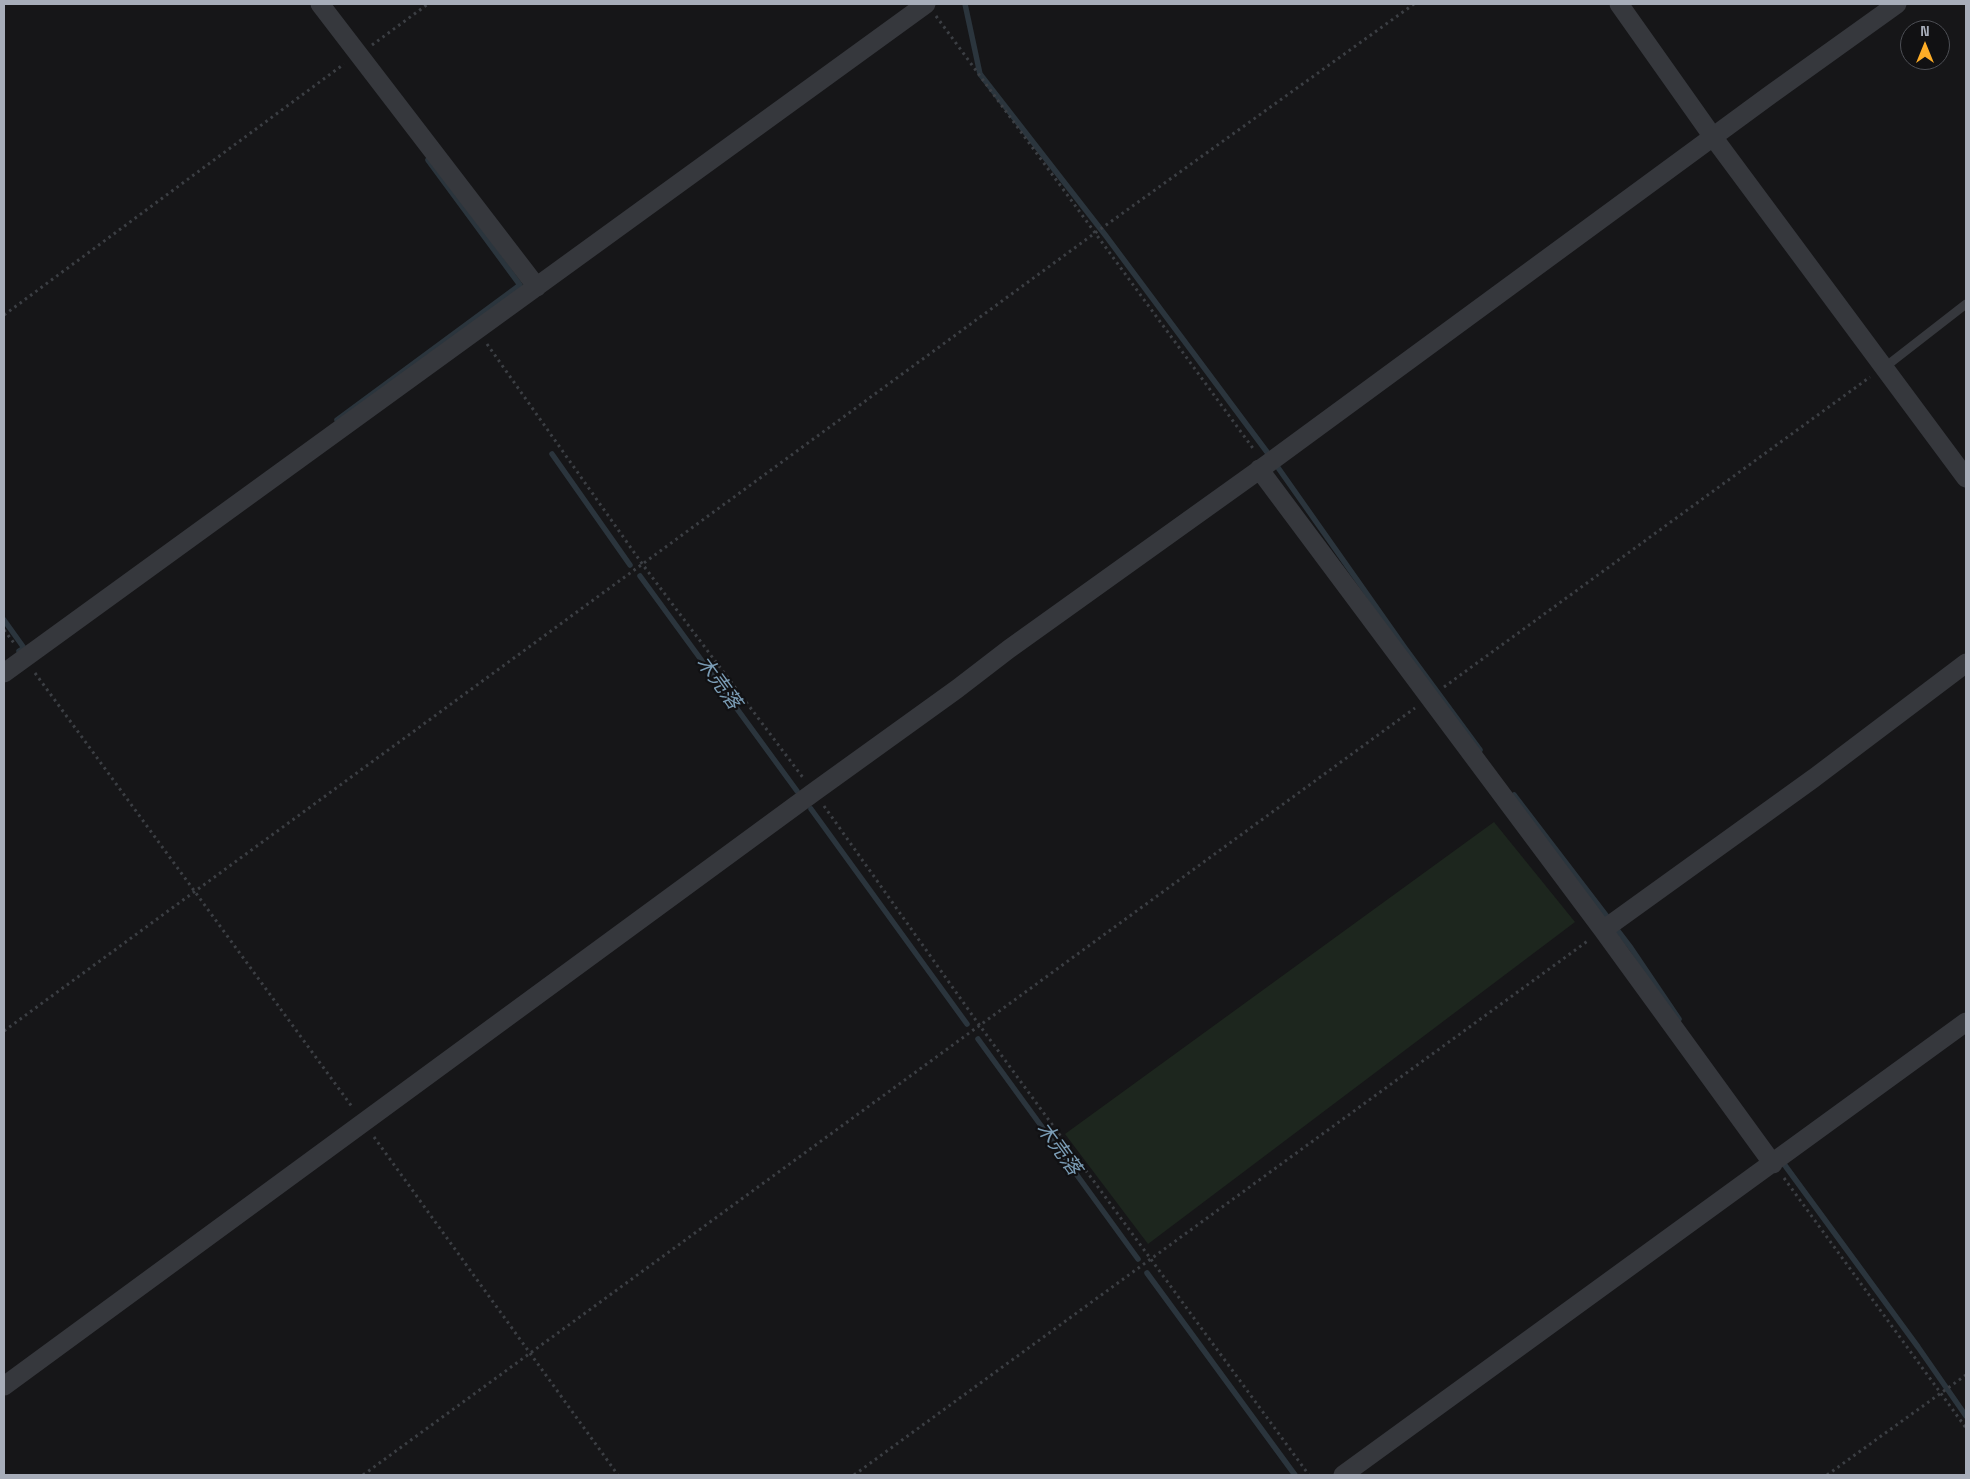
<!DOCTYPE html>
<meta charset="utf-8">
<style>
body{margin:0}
#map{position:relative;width:1970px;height:1479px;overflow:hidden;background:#161618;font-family:"Space Grotesk",sans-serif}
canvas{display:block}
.frame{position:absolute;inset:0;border:5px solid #a7adb9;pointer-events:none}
.north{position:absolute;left:1900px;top:20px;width:50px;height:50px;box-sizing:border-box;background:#111113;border:1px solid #4d4f55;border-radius:50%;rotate:0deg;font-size:14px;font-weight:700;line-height:20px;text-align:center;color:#a7adb9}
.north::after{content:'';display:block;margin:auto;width:18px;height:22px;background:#fead27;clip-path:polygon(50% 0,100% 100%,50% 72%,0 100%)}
</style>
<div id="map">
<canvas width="1970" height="1479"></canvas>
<div class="frame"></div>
<div class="north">N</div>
</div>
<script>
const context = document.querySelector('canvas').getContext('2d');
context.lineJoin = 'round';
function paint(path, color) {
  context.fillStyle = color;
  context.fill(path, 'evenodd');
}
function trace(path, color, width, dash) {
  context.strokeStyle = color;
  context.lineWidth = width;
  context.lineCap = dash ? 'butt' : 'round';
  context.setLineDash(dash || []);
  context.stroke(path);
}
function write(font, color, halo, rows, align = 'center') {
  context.font = font + ' "Space Grotesk","Noto Sans JP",sans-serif';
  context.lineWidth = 4.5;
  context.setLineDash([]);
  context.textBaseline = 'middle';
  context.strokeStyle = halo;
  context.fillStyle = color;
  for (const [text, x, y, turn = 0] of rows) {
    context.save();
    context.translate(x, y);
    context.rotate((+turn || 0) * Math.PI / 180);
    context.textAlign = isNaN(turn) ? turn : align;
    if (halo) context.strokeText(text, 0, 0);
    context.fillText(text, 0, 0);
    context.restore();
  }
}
const green = new Path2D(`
 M1494 822 1575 922 1148 1244 1065 1134Z`);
const stream = new Path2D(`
 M965 4 980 74 1106 236 1267 452 1405 648 1480 750
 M337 420 520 285 428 160
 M552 454 630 565
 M640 576 797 791
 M4 620 24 648 19 651
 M1514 795 1631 948 1679 1019
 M811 809 967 1024
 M978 1039 1138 1259
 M1781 1160 1918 1347 1966 1416
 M1147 1273 1295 1475`);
const path = new Path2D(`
 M936 16 1255 451
 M372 45 428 4
 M4 315 344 64
 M487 344 643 565 804 779
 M4 630 14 643
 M35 673 353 1108
 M1444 687 1870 377
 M824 806 980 1026 1309 1475
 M4 1031 1095 233 1414 4
 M374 1137 618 1475
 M1784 1178 1966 1428
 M363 1475 1415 708
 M854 1475 1589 940
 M1827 1475 1966 1375`);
const service = new Path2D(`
 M1885 367 1966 304`);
const minor = new Path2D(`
 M320 4 537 287
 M1619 4 1713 137 1966 478
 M1259 469 1603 930 1773 1164
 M4 673 926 4
 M1603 930 1814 778 1966 663
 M4 1386 814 792 957 689 1009 649 1266 465 1770 95 1897 4
 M1343 1475 1966 1022`);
const waterNames = [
 ["木売落",718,683,54],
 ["木売落",1058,1149,54]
];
paint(green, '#1d261e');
trace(stream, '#2b353d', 5.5);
trace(path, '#3c3f44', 3, [2.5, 4]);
trace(service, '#36383d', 9);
trace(minor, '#36383d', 19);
write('italic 20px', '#7b9db6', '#111113', waterNames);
</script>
